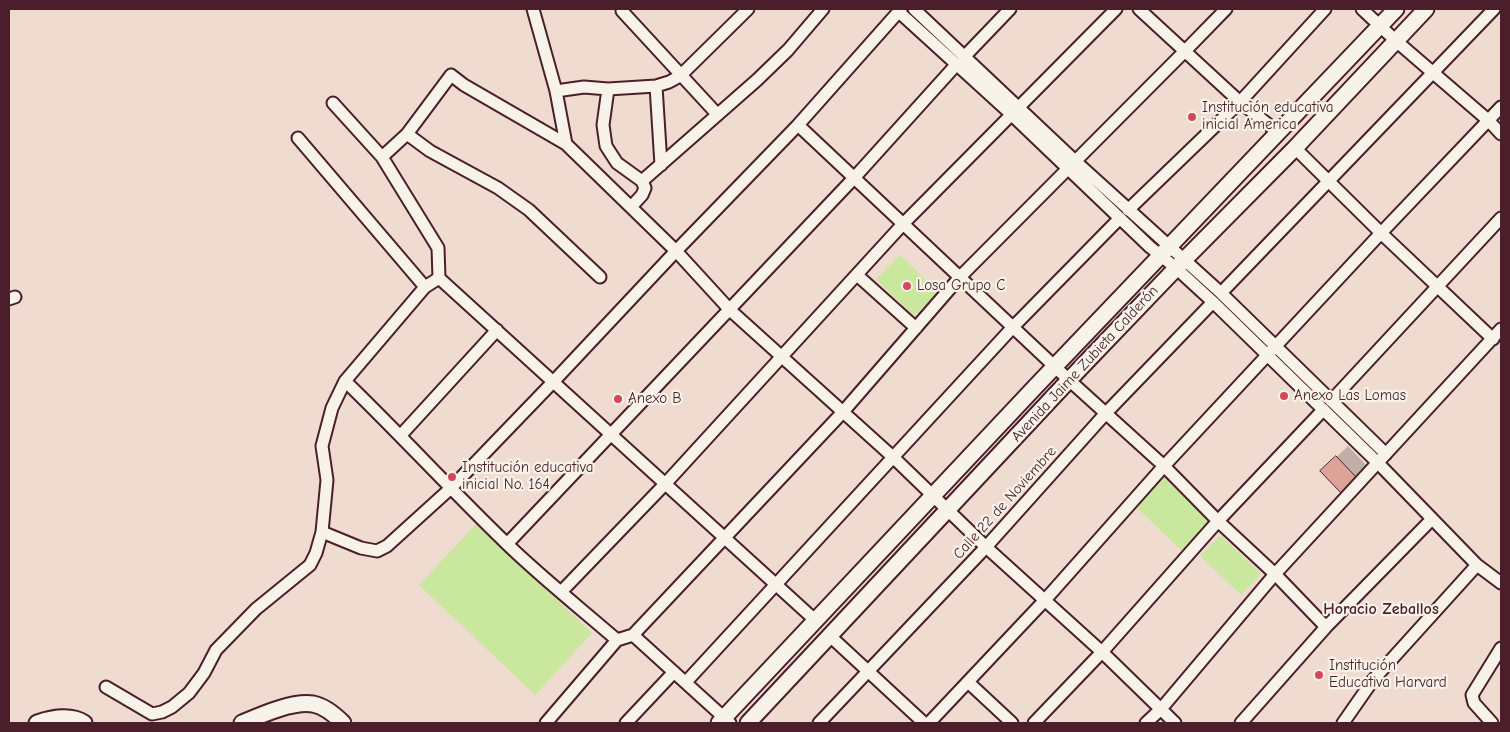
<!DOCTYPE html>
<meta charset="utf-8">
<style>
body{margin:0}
#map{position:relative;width:1510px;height:732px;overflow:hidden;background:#efdbd0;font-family:"Comic Neue",sans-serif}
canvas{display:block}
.frame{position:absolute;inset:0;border:10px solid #4a1f2b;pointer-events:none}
</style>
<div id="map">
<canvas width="1510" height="732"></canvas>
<div class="frame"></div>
</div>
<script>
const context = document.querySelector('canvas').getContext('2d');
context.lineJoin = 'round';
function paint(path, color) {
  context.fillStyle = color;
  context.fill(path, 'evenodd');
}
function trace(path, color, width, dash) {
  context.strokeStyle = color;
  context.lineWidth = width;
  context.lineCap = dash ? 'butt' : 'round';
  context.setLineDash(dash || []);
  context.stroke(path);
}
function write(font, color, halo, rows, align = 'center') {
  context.font = font + ' "Comic Neue",sans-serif';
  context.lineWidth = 4.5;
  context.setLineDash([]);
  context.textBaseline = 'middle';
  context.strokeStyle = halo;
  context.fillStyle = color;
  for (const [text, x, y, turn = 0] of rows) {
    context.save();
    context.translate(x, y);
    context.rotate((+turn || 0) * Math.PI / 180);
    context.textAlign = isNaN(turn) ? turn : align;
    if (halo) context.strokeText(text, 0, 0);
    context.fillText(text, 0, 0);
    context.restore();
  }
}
const green = new Path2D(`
 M900 255 938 292 914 316 876 279Z
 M1162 475 1212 522 1183 552 1134 505Z
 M476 524 592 633 535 695 419 585Z
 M1220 535 1261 574 1241 595 1200 556Z`);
const shadow = new Path2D(`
 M1348 446 1367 466 1341 491 1322 471Z`);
const building = new Path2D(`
 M1336 456 1357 478 1341 493 1320 471Z`);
const street = new Path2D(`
 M533 9 556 91 566 144 676 251 730 310 894 458 986 547 1102 652 1175 723
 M914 9 1075 161 1221 293 1386 454
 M1139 9 1240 102 1279 133
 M1362 9 1395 40 1489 121 1501 134
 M622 11 717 114
 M899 12 1011 114 1150 247 1176 268 1213 302 1378 463 1477 565 1501 583
 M964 57 1010 9
 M656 86 661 165
 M608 89 603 125 606 146 617 163 642 181 645 188 642 195 631 207
 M556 91 584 87 608 89 656 86 669 82 680 76 748 9
 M333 103 382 157 438 248 439 278 816 621
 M798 125 1069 380 1164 466 1218 521 1275 574 1326 627
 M407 134 430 151 498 188 529 210 600 277
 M298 138 425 287
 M1295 148 1381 233 1493 339
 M382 157 407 134 451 75 464 85 566 144
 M642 181 757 80 788 50 823 9
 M1128 210 1240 102 1325 9
 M857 275 916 328
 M1221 293 1494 9
 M9 299 15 297
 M345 381C400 434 451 490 506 543 541 577 580 608 617 640L633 635 842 413 960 277 1185 51 1226 9
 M1331 401 1501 218
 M401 435 497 330
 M322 532 361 548 377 551 387 546 451 488 554 381 676 251 798 125 901 9
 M507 544 854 178 956 65
 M561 592 666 483 903 224 1116 9
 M633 635 730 723
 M830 636 924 723
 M686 682 1013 327 1119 219
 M968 682 1012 723
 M106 687 152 714 162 712 172 707 189 693 204 673 216 650 256 609 310 565 316 553 322 532 327 480 322 446 332 408 345 381 425 287 439 278
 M546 723 617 640
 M626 723 674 672
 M819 723 986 547 1106 413 1213 302
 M929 723 1045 600 1164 466 1381 233 1501 107
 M1034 723 1102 652 1218 521 1323 410
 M1146 723 1161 709 1275 574 1501 329
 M1241 723 1326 627 1432 519
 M1343 723 1373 680 1477 565
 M1492 723 1474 703 1472 695 1501 648`);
const secondary = new Path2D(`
 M37 723C52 718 70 714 84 723
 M242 723C261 715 292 701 313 704 324 706 335 715 343 723
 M719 723 1036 386 1396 9
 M748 723 1069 380 1184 260 1295 148 1426 9`);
const markers = [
 [1192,117,5,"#d1495b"],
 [907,286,5,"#d1495b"],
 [1284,396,5,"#d1495b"],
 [618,399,5,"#d1495b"],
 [452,477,5,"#d1495b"],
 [1319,675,5,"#d1495b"]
];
const poiNames = [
 ["Institución educativa",1202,108],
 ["inicial America",1202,125],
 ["Losa Grupo C",917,286],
 ["Anexo Las Lomas",1294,396],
 ["Anexo B",628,399],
 ["Institución educativa",462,468],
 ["inicial No. 164",462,485],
 ["Institución",1329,666],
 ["Educativa Harvard",1329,683]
];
const streetNames = [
 ["Avenida Jaime Zubieta Calderón",1085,364,-47],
 ["Calle 22 de Noviembre",1005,503,-48]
];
const neighbourhoodNames = [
 ["Horacio Zeballos",1381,609]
];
paint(green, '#cae79e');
paint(shadow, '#0003');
paint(building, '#dca399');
trace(building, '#4a1f2b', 1);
trace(street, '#4a1f2b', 15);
trace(secondary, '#4a1f2b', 19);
trace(street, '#f7f3e8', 11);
trace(secondary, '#f7f3e8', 15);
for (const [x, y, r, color] of markers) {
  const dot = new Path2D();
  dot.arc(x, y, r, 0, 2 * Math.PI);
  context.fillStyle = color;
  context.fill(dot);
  trace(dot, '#f7f3e8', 2);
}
write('15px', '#4a1f2b', '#f7f3e8', poiNames, 'left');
write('15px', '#4a1f2b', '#f7f3e8', streetNames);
write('bold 16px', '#4a1f2b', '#f7f3e8', neighbourhoodNames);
</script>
